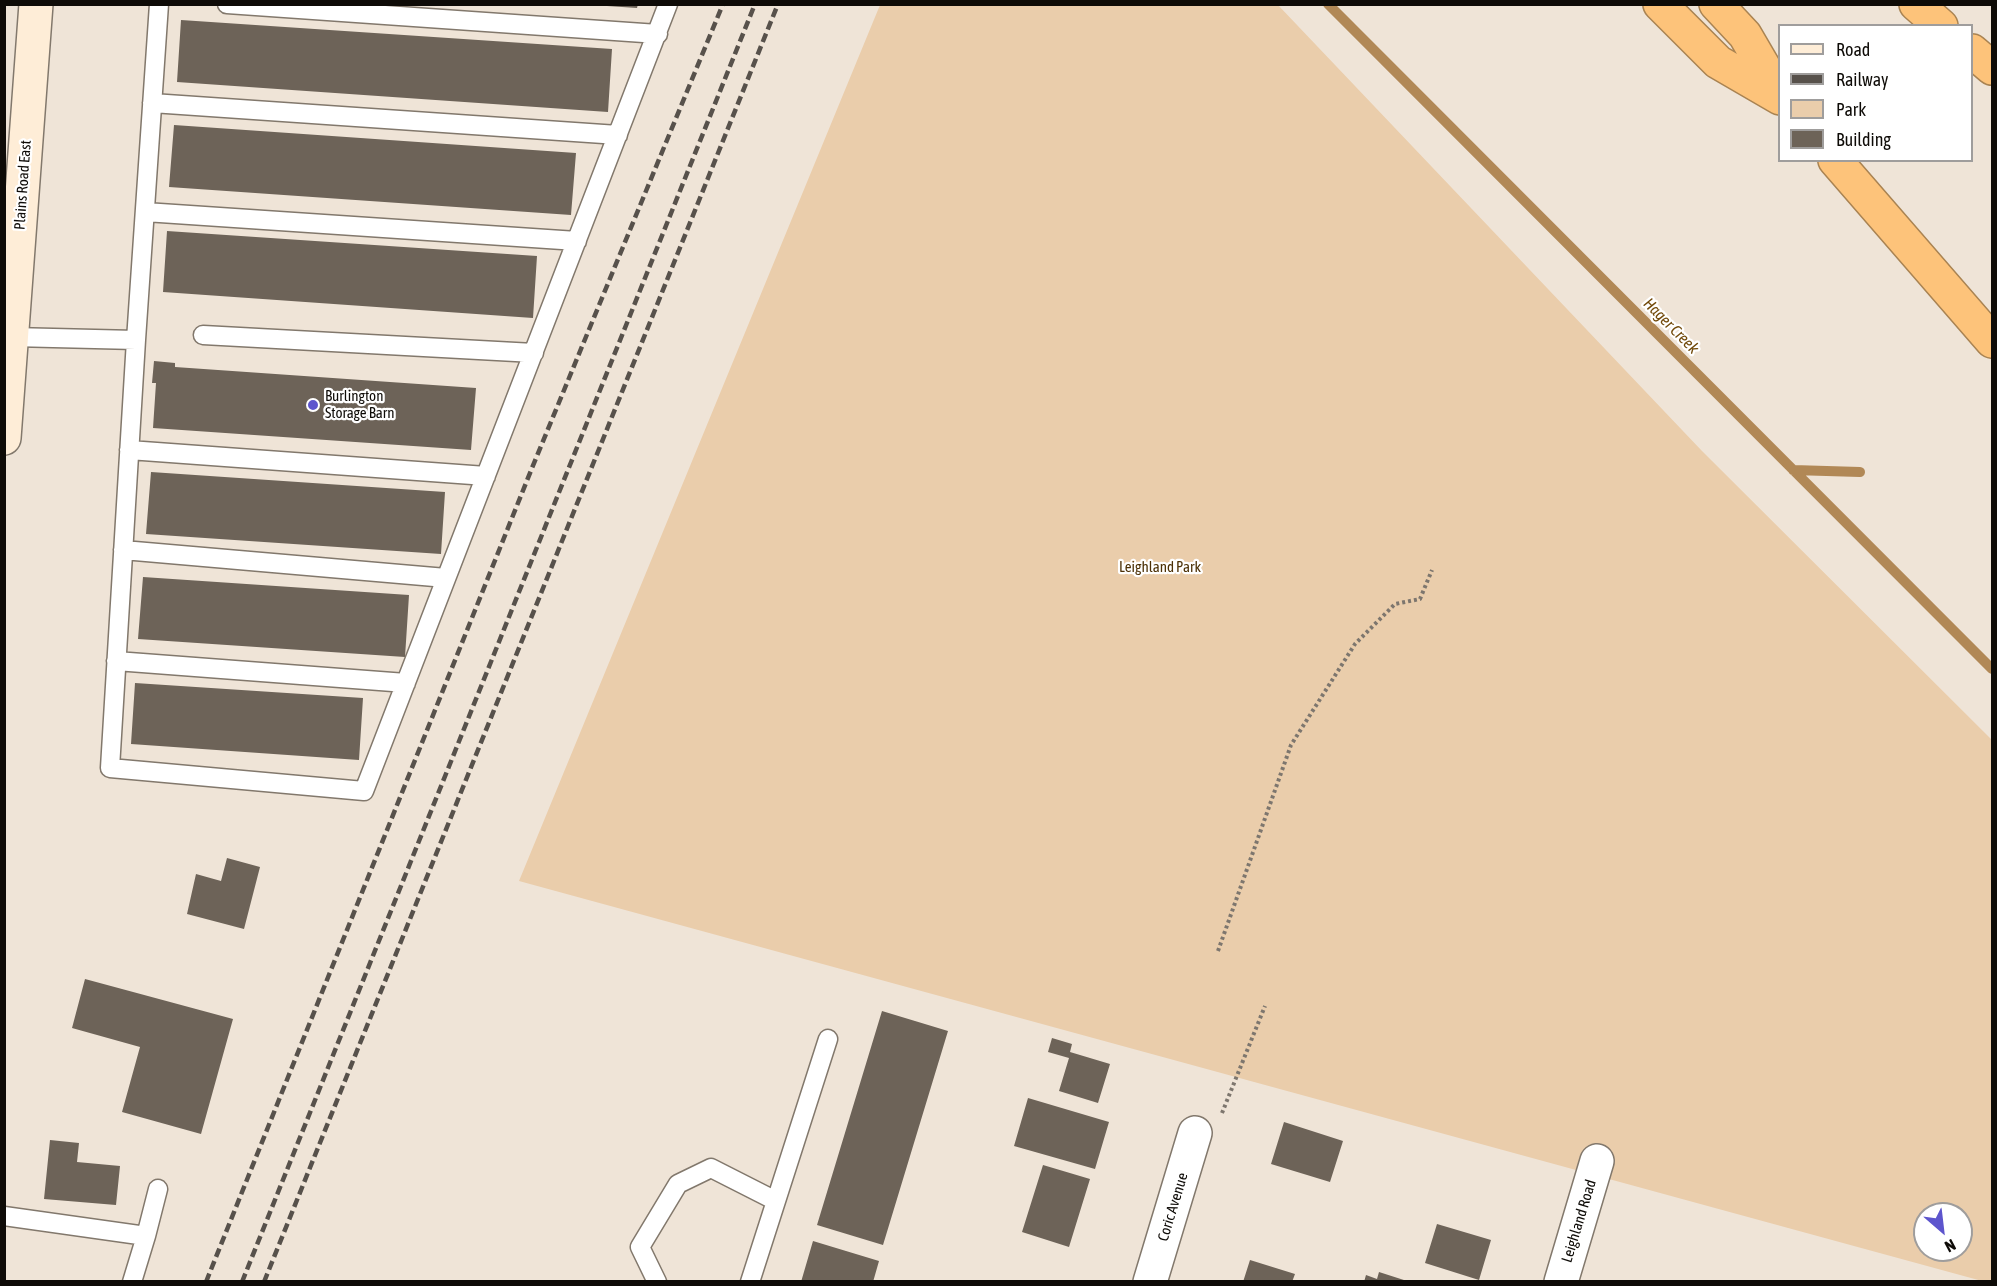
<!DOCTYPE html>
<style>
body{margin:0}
#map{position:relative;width:1997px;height:1286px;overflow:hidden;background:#efe4d7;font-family:"Asap Condensed",sans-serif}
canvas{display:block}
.frame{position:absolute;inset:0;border:6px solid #0e0b07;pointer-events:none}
.legend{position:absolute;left:1778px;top:24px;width:195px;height:138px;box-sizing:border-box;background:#fff;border:2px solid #9f9d9c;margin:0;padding:8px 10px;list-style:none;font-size:18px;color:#0e0b07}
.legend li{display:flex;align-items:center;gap:12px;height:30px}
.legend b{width:30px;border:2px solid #9f9d9c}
.north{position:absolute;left:1913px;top:1202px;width:60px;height:60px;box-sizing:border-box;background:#fff;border:2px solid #9f9d9c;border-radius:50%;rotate:152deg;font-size:16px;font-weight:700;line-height:24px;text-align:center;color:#0e0b07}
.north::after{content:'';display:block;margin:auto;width:21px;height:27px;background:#5d55cd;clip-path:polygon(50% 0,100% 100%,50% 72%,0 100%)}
</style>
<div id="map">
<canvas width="1997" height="1286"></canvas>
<div class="frame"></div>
<ul class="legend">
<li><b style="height:8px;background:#feedd7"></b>Road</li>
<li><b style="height:8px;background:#57514b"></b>Railway</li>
<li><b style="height:16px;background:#eacdab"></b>Park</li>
<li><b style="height:16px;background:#6d6358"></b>Building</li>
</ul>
<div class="north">N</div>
</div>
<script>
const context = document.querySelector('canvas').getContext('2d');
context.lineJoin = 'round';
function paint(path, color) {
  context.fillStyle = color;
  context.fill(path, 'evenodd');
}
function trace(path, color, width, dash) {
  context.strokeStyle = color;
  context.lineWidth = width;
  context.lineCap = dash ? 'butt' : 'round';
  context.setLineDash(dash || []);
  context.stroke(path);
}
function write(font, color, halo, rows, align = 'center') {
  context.font = font + ' "Asap Condensed",sans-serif';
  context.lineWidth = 4.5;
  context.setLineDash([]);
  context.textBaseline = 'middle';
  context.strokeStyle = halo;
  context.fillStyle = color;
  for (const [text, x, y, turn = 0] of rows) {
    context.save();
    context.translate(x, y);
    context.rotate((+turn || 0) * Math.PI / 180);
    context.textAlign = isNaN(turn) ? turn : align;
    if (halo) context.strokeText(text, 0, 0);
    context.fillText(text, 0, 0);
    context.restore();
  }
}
const green = new Path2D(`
 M880 5H1278L1702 451 1992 740V1281H1982L519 881ZM1925 1214H1961V1250H1925Z`);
const stream = new Path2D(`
 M1328 4 1992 669
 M1793 470 1860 472`);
const building = new Path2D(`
 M607 4H638L637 8 607 6Z
 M181 20 612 49 608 112 177 82Z
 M174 125 576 153 571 215 169 187Z
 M167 231 537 256 533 318 163 292Z
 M154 361 175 363V367L476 388 471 450 153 428 156 383H152Z
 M151 472 445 492 441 554 146 534Z
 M143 577 409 595 405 657 138 639Z
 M135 683 363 698 359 760 131 744Z
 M227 858 260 867 244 929 187 914 196 874 221 881Z
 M85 979 233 1019 201 1134 122 1112 140 1047 72 1028Z
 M882 1011 948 1031 883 1245 817 1225Z
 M1052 1038 1072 1044 1070 1052 1110 1064 1098 1103 1059 1091 1069 1058 1048 1052Z
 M1028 1098 1109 1122 1095 1169 1014 1146Z
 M1284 1122 1343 1141 1330 1182 1271 1164Z
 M50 1140 79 1143 77 1162 120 1166 116 1205 44 1199Z
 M1043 1165 1090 1179 1069 1247 1022 1232Z
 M1437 1224 1491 1240 1479 1280 1425 1263Z
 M813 1241 879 1261 873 1282H801Z
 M1250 1260 1295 1274 1292 1282H1243Z
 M1379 1272 1407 1281V1282H1364L1366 1275 1377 1279Z`);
const path = new Path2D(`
 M1218 951 1291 745 1355 644 1395 604 1420 599 1432 570
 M1222 1113 1265 1006`);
const service = new Path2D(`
 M227 4 658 34
 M152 103 618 135
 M145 212 577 241
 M203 335 534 353
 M12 337 136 340 110 768 364 791 668 4
 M136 340 159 4
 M129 450 486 476
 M123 550 446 578
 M116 661 406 683
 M4 1216 146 1236 158 1189
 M132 1282 146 1236
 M657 1282 640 1247 678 1184 711 1168 776 1201
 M750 1282 828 1039`);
const minor = new Path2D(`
 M1150 1282 1195 1133
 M1561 1282 1597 1161`);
const secondary = new Path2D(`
 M4 438 36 4`);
const motorway = new Path2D(`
 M1660 4 1718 62 1780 98
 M1716 4 1745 35 1780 95
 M1916 4 1941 26
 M1972 51 1992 68
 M1835 160 1992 341`);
const rail = new Path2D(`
 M206 1282 532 468 723 4
 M242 1282 755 4
 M264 1282 778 4`);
const markers = [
 [313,405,6,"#5d55cd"]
];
const streetNames = [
 ["Plains Road East",23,185,-86],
 ["Coric Avenue",1173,1207,-73],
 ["Leighland Road",1579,1221,-73]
];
const poiNames = [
 ["Burlington",325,396],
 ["Storage Barn",325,413]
];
const parkNames = [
 ["Leighland Park",1160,567]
];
const waterNames = [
 ["Hager Creek",1671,326,45]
];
paint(green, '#eacdab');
trace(stream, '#b18856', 10);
paint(building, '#6d6358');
trace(service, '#82786c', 21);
trace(minor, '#82786c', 36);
trace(secondary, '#82786c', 36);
trace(motorway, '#a98352', 36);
trace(path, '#7d766e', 4, [3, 3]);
trace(service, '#fff', 18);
trace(minor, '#fff', 33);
trace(secondary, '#feedd7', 33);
trace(motorway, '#fdc37a', 33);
trace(rail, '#57514b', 4.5, [9, 4.5]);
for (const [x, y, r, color] of markers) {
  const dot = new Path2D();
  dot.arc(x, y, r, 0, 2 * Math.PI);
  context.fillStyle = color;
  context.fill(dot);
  trace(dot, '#fff', 2);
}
write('15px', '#0e0b07', '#fff', streetNames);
write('15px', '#0e0b07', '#fff', poiNames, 'left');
write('15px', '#4c3005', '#fff', parkNames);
write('italic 16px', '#714909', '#fff', waterNames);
</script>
